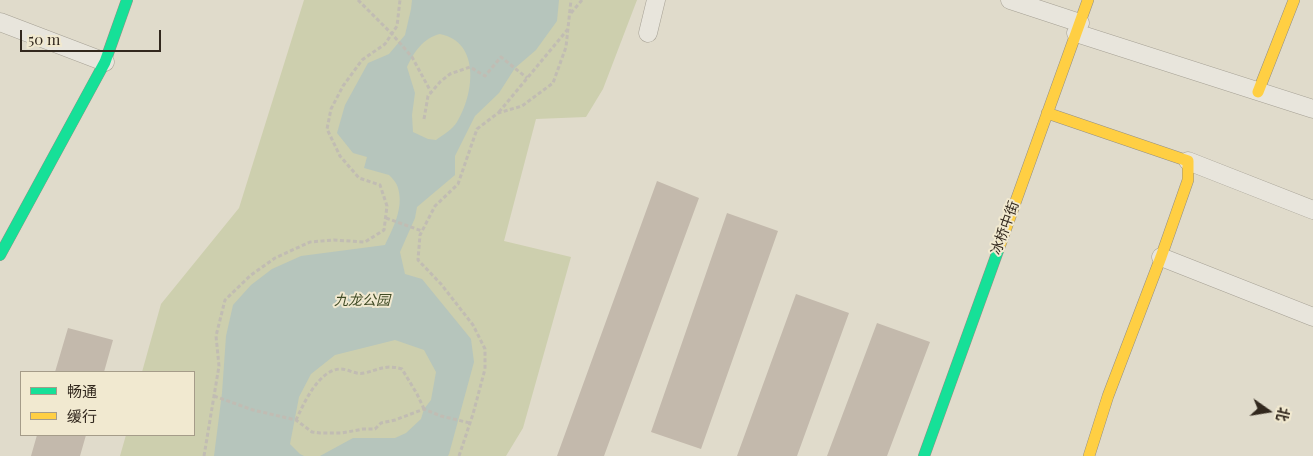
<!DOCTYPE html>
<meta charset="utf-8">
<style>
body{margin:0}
#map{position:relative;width:1313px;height:456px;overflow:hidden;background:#e0dbcb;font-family:"Playfair Display","Noto Sans SC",serif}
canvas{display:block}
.legend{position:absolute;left:20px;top:371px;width:175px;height:65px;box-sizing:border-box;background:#f1e9d0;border:1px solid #a59c89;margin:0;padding:6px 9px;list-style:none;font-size:15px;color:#32281e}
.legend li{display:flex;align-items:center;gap:10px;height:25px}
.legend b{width:25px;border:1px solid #a59c89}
.north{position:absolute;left:1243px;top:386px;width:50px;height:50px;-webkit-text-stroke:4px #f1e9d0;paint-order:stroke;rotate:103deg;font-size:14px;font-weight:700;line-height:20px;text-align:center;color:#32281e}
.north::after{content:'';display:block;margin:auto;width:18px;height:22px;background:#32281e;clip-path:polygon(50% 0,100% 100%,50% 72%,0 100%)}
.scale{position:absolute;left:20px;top:30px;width:141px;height:22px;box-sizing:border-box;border:2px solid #32281e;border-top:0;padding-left:6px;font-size:15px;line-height:18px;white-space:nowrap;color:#32281e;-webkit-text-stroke:4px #f1e9d0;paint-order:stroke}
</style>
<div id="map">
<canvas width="1313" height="456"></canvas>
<ul class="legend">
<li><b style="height:6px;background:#16e098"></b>畅通</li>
<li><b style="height:6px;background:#ffcf43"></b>缓行</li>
</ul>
<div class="north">北</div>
<div class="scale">50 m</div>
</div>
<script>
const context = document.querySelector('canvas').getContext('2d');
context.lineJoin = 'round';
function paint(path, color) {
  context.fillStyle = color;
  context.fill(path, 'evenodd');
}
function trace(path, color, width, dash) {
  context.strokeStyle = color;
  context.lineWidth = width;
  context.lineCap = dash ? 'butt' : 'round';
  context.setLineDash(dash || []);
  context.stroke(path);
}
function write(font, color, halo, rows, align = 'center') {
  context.font = font + ' "Playfair Display","Noto Sans SC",serif';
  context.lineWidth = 4;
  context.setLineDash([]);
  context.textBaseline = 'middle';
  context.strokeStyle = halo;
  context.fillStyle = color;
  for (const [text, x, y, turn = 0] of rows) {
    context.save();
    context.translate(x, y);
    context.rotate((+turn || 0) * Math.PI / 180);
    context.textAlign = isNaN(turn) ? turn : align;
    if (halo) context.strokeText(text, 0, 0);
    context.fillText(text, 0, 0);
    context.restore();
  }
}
const green = new Path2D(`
 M304 0H637L603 89 586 117 536 119 504 241 571 257 523 428 506 456H120L126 435H194V372H142L161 304 239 208Z`);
const water = new Path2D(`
 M412 0H559L557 21 536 50 515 68 499 93 475 116 455 156V175L417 207 415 218 400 252 405 274 422 279 471 339 474 362 449 454 448 456H320L353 438H395L406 433 421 419 424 409 431 400 436 372 424 350 395 340 335 355 311 374 299 397 290 444 300 454 304 456H214L222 393 226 336 233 305 251 285 272 269 301 256 385 245C393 228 404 208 398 188 397 183 392 178 389 175L364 168 367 157 353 153 337 133 345 105 368 63 389 54 405 35 411 9ZM440 34C481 42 474 95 457 122 453 129 443 135 436 140L428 139 413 132 412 115 415 93 407 67C414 52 423 38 440 34Z`);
const building = new Path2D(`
 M657 181 699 198 604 456H557Z
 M727 213 778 231 701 449 651 432Z
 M796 294 849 313 797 456H737Z
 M877 323 930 342 887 456H827Z
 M68 328 113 340 104 372H55Z
 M37 435H86L80 456H31Z`);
const path = new Path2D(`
 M358 0 392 34 412 57 431 92
 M571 13 582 0
 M499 112 568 29
 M424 119 428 96 440 82 450 74 470 67 485 76 501 57 527 78
 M386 218 422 231
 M214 396 253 410 296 420 312 432 320 433H342L363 429H375L381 423 395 420 424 409 441 416 470 423
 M296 420C304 403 319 369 341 369 348 369 356 375 364 373 379 370 385 364 402 369L417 394 424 409
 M204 456 219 366 216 336 225 300 251 275 275 258 310 242 334 240 365 242 384 230 387 206 380 185 359 178 340 156 327 129 331 109 343 86 362 60 385 44 397 26 400 0
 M459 456 473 414 485 369V349L473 325 441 284 418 260 420 235 435 206 458 184 477 129 498 113 522 106 553 83 566 47 571 0`);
const street = new Path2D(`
 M1010 0 1080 23
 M0 22 105 62
 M648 33 656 0
 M1076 33 1313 109
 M1188 161 1313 210
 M1161 257 1313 317`);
const fast = new Path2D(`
 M0 255 105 62 127 0
 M924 456 999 248`);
const slow = new Path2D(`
 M1258 92 1294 0
 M1047 113 1188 161V180L1161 257 1108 396 1089 456
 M999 248 1088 0`);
const streetNames = [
 ["冰桥中街",1005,228,-70]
];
const parkNames = [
 ["九龙公园",362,301]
];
paint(green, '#cdcfae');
paint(water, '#b6c5bc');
paint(building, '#c3b9ac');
trace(street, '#a5a094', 19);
trace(fast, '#948f84', 12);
trace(slow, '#948f84', 12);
trace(path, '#c1bcb3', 3, [4, 2.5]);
trace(street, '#e8e5dc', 18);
trace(fast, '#16e098', 11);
trace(slow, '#ffcf43', 11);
write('14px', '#32281e', '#f1e9d0', streetNames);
write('italic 14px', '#414c26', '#f1e9d0', parkNames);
</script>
